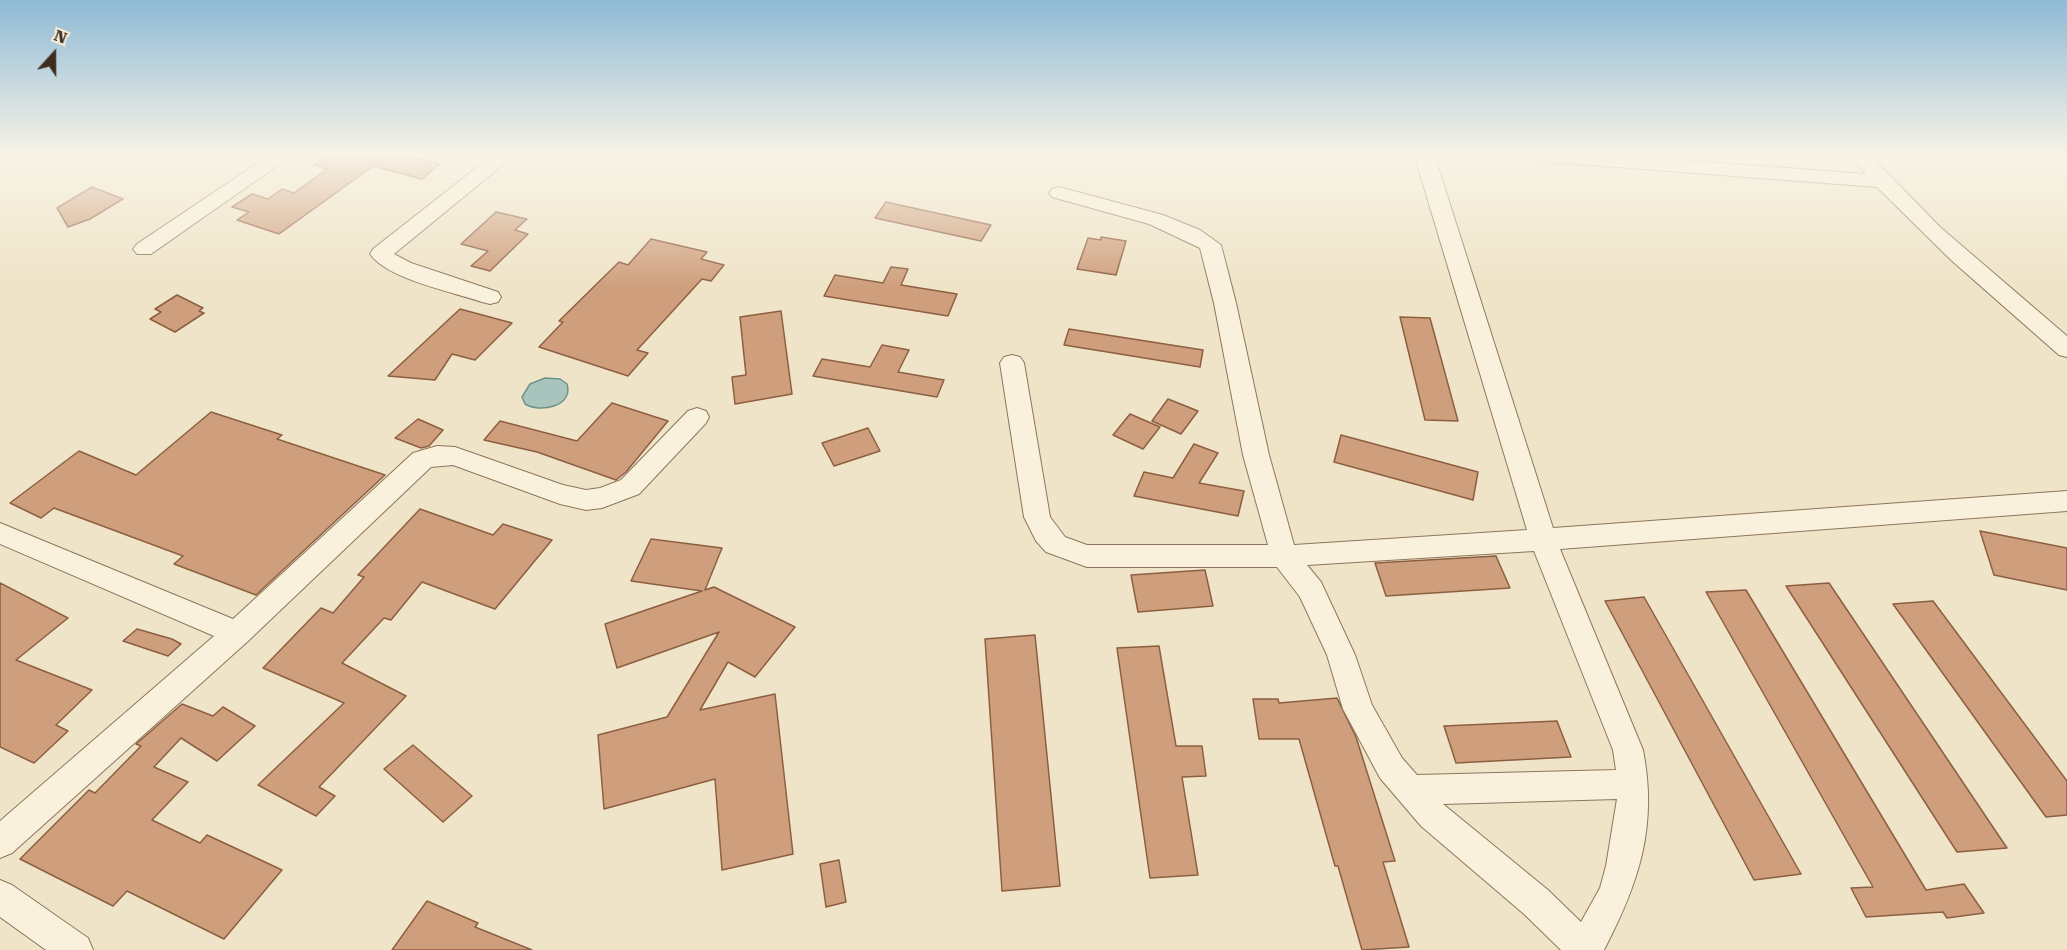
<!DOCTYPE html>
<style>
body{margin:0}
#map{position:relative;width:2067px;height:950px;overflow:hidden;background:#f0e4c8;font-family:"Roboto Serif",serif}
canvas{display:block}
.north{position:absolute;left:24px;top:24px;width:60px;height:60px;-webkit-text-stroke:4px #f7eed8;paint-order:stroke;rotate:21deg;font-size:16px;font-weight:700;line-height:24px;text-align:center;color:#3d2e20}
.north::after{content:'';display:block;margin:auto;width:21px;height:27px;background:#3d2e20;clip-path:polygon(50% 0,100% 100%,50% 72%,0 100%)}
</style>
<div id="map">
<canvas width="2067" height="950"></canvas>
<div class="north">N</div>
</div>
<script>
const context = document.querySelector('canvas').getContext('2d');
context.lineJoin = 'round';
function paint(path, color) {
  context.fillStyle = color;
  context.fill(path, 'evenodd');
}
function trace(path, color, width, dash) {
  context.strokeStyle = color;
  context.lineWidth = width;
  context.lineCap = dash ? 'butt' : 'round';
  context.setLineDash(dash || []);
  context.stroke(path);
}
const water = new Path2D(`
 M545 378 560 379 567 384C574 407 539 413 525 404L522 397 530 384Z`);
const building = new Path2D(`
 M329 154H400L440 164 422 179 373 166 279 234 237 220 249 212 232 207 252 194 268 199 282 189 294 193 327 169 314 165Z
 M92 187 123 199 90 219 68 227 57 208Z
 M886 202 991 225 981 241 875 218Z
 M496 212 527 219 515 230 528 234 490 271 471 266 488 251 461 244Z
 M1101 237 1126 241 1116 275 1077 269 1088 238 1101 240Z
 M651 239 707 252 701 259 724 265 711 281 702 279 637 350 648 353 628 376 539 347 563 322 559 321 619 262 628 265Z
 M891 267 908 269 901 285 957 294 948 316 824 296 835 275 883 283Z
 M177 295 203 308 199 311 204 313 175 332 150 319 161 312 155 309Z
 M460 309 512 323 475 360 452 354 435 380 388 376Z
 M781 311 792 394 735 404 732 377 746 375 740 317Z
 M1400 317 1430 318 1458 421 1425 420Z
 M1069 329 1203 350 1200 367 1064 345Z
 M882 345 909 350 898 372 944 380 937 397 813 376 822 359 870 367Z
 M1168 399 1198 411 1181 434 1152 421Z
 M612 403 668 421 626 472 616 480 537 452 484 440 500 421 577 441Z
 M211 412 282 435 277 439 385 475 256 595 174 564 183 556 54 508 41 518 10 503 79 451 136 475Z
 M1130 414 1160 427 1143 449 1113 435Z
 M418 419 443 430 429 446 421 448 395 438Z
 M868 428 880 451 834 466 822 443Z
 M1341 435 1478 472 1473 500 1334 462Z
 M1194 444 1218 453 1199 483 1244 491 1238 516 1134 496 1144 472 1173 478Z
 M420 509 493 535 503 524 552 540 495 609 422 582 391 620 384 618 342 663 406 696 319 787 335 796 316 816 258 785 344 703 263 668 321 608 333 613 364 577 358 575Z
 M1980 531 2067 548V590L1994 575Z
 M651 539 722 548 705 590 714 587 795 627 755 677 728 662 700 710 775 694 793 854 722 870 715 779 604 809 598 735 667 717 719 632 617 668 605 624 702 591 631 581Z
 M1496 556 1510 588 1386 596 1375 563Z
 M1205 570 1213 606 1138 612 1131 575Z
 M0 583 68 618 16 660 92 690 56 725 68 731 34 763 0 747Z
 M1829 583 2007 848 1957 852 1786 586Z
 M1746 590 1926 890 1964 884 1984 913 1947 918 1943 912 1866 917 1851 888 1873 887 1706 592Z
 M1644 597 1801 874 1754 880 1605 601Z
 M1933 601 2067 781V815L2046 817 1893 604Z
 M137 629 172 639 181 644 168 656 123 641Z
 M1035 635 1060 886 1002 891 985 639Z
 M1159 646 1176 746H1202L1206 776 1182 777 1198 875 1150 878 1117 648Z
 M1337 698 1356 737 1395 861 1383 862 1409 947 1362 950 1338 866H1335L1299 739H1259L1253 699H1278L1279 703Z
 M182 704 213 716 223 707 255 726 217 761 181 738 154 767 188 782 152 820 200 843 207 835 282 870 224 939 127 891 113 906 20 859 89 790 95 793 141 746 136 744Z
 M1557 721 1571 757 1456 763 1444 726Z
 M413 745 472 796 443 822 384 769Z
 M839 860 846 902 826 907 820 864Z
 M427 901 478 923 475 927 532 950H392Z`);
const minor = new Path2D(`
 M271 154H294L151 254H137L133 249 137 244Z
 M494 154H516L394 254 411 263 498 292 501 297 498 302 490 304 482 302C453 292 387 279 370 254L373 249Z
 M1414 154H1434L1553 528 2067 491V511L1560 549 1643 750C1658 826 1639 883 1604 950H1561L1524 914 1421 826 1380 778 1343 709 1327 655 1300 597 1277 567H1087L1046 552 1036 541 1024 517 1000 363 1004 357 1012 355 1020 357 1024 363 1050 517 1065 537 1087 545H1268L1243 455 1214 303 1200 248 1149 224 1052 197 1049 193 1052 189 1059 187 1163 215 1200 230 1221 245 1236 303 1269 455 1294 545 1527 530ZM1534 551 1613 750 1616 770 1417 775 1402 758 1372 705 1355 655 1321 582 1307 565ZM1617 799 1606 866 1600 888 1581 922 1548 890 1443 804Z
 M1515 154H1600L1866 174 1849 154H1869L1940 227 2067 336V357L2059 355 1951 260 1877 187 1525 160Z
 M697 408 706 411 709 417 706 423 639 494 602 508 586 510 560 504 453 465 431 467 247 642 12 853 0 858V821L214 636 0 544V523L233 619 413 453 437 446 455 447 563 485 586 490 600 488 621 480 688 411Z
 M0 880 12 885 88 938 93 950H46L0 917Z`);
paint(water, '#a9c4bc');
trace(water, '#6f938a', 1.5);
paint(building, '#cf9f7d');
trace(building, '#8d5f41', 1.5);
trace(minor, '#8d765c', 2);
paint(minor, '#faf1dc');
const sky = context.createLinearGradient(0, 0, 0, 287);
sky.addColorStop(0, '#8fbad6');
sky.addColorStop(0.54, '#f8f3e6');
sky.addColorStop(1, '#f8f3e600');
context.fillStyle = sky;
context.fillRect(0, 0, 2067, 287);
</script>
